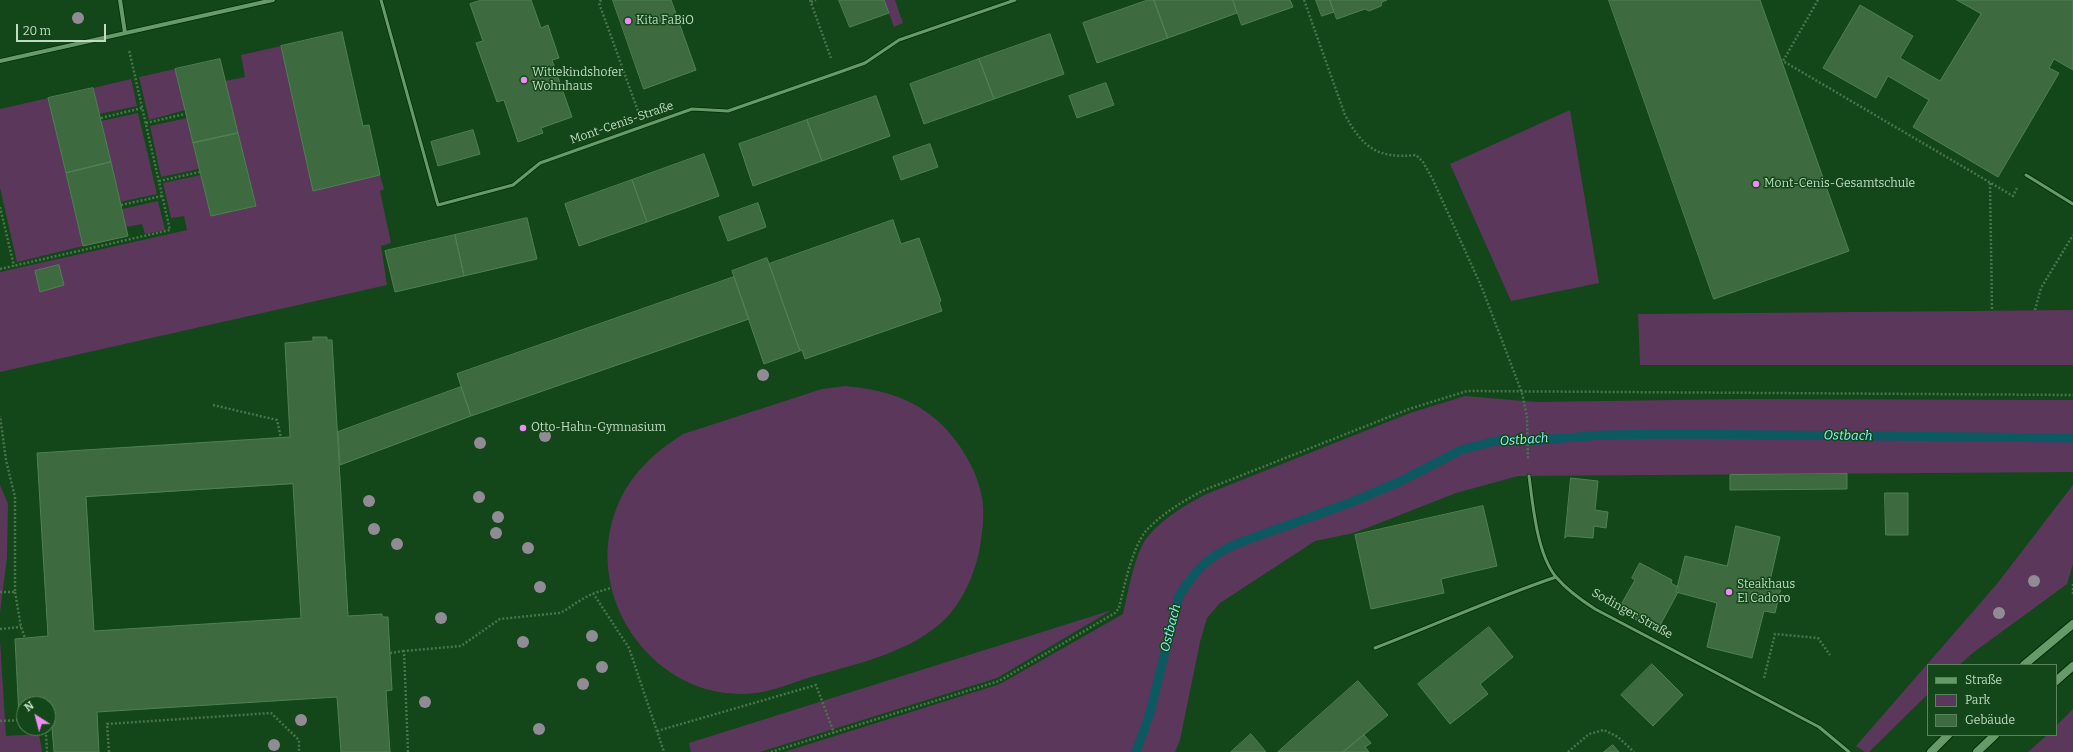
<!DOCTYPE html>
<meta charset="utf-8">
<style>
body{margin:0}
#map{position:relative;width:2073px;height:752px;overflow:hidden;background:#134619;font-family:Bitter,serif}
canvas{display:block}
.legend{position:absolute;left:1927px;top:664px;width:130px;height:72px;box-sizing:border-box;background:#134619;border:1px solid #59825d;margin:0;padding:5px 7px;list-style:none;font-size:12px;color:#c1dcc2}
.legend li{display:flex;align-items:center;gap:8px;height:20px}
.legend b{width:20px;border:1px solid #59825d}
.north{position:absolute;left:16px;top:696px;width:40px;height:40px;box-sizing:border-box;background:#134619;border:1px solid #59825d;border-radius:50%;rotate:324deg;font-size:11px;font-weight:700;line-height:16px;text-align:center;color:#c1dcc2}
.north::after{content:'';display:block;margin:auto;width:14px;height:18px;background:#f08bf5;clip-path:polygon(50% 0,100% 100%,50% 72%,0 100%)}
.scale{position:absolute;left:16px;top:24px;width:90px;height:18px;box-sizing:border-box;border:2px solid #c1dcc2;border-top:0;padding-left:5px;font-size:12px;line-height:14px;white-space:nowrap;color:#c1dcc2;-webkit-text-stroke:3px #134619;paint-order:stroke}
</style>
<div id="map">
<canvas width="2073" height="752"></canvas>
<ul class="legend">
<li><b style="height:5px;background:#679a69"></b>Straße</li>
<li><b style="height:11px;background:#5b375c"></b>Park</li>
<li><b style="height:11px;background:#3d6b3f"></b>Gebäude</li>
</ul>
<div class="north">N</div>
<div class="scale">20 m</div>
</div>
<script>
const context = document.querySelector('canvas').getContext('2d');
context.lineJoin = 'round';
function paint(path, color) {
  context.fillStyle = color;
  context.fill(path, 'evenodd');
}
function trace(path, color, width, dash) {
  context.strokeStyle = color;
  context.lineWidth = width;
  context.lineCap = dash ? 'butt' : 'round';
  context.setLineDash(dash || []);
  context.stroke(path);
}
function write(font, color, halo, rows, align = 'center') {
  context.font = font + ' Bitter,serif';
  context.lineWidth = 3;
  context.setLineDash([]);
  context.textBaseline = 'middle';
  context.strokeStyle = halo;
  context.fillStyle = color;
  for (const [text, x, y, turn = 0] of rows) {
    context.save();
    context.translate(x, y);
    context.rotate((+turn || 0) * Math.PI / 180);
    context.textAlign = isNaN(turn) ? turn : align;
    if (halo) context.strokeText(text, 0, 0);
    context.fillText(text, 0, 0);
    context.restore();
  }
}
const green = new Path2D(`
 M884 0H895L903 23 894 27Z
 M281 46 313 190 380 175 384 189 380 191 391 243 381 246 387 285 0 372V272L187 230 184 216 171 218 163 183 201 175 211 216 256 206 225 81 245 77 241 55Z
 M175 69 185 110 149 120 139 77Z
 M131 79 137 106 99 114 93 88Z
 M48 98 83 246 17 262 0 188V109Z
 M1570 110 1599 283 1511 301 1450 164Z
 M138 113 157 194 120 202 101 121Z
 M187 118 199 169 161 177 150 126Z
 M158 201 165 230 145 234 142 224 126 227 122 209Z
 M2073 310V365H1640L1638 314Z
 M845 386C896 390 935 407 963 451 973 467 982 487 983 506 984 520 982 533 980 547 975 574 962 604 941 623 904 655 854 664 808 678 791 683 773 691 756 693 656 705 580 597 617 507 630 474 655 452 683 434L822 389Z
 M1465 396 1536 402 1742 399 2073 400V472L1518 476 1456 493 1354 533 1315 541 1220 603 1207 618 1200 642 1180 740 1175 752H784L1000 684 1123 614C1128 593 1135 550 1149 535 1165 517 1184 506 1204 495L1410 413Z
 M0 485 8 504 7 558 0 613Z
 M2073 485V564L2067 584 1974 652 1959 665H1928V694L1869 752H1865L1856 746 1996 585Z
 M1112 610 997 678 760 752H691L689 743Z
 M0 640 6 736 39 734 42 752H0Z
 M2073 709V752H2028L2047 735H2056V726Z`);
const stream = new Path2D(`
 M1136 752 1149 716 1179 596C1195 570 1208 557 1236 544L1352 502 1401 481 1461 450 1495 441 1540 440 1602 435 1678 434 2073 438`);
const building = new Path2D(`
 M482 0H531L541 28 548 25 559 58 552 60 572 117 541 128 543 133 518 142 504 100 497 102 476 43 483 41 470 4Z
 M613 0H671L696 70 644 89Z
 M839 0H884L889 13 850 27Z
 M1148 0H1154L1168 38 1097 63 1083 23Z
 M1154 0H1233L1237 13 1168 38Z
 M1233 0H1290L1293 7 1242 25Z
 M1316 0H1330L1334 12 1322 16Z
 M1330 0H1387L1382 2 1381 6 1369 11 1365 9 1337 19Z
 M1609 0H1760L1849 251 1714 299Z
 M1957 0H2073V70L2054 59 2049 68 2059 73 1998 177 1913 127 1929 100 1888 76 1876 98 1823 68 1860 5 1913 36 1900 58 1940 81 1981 14Z
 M342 32 363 126 369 125 380 175 313 191 281 46Z
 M1050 34 1064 74 994 99 979 59Z
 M220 59 238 133 193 143 175 69Z
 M979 59 994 99 924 124 910 84Z
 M1106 83 1114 105 1077 118 1069 96Z
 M93 88 111 162 66 173 48 98Z
 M876 96 890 136 822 161 807 120Z
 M807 120 822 161 753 186 739 144Z
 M473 130 480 154 438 166 431 142Z
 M238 133 256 206 211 216 193 143Z
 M930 144 938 167 901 180 893 157Z
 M704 154 719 196 647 222 632 180Z
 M111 162 128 236 83 246 66 173Z
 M632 180 647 222 579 246 565 204Z
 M758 203 766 227 728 241 719 217Z
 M527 218 537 259 464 276 455 235Z
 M893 220 901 244 919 238 941 301 939 302 942 311 805 359 802 350 800 351 769 264Z
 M455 235 464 276 395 292 385 251Z
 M767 258 800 351 764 364 732 271Z
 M59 265 64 285 40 292 35 271Z
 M734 277 749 319 471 416 457 374Z
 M313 337H327V340H332L348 616 382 614V617H388L392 690 386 691 390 752H341L337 697 97 712 99 752H54L51 715H48V704H24V716L19 717 15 639 48 636 37 453 290 437 285 343 313 341ZM293 484 301 618 94 631 86 497Z
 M461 387 471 416 340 465 338 432Z
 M1847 474V489L1730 490V475Z
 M1571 478 1598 481 1595 510 1608 512 1606 528 1594 526 1593 538 1567 536 1565 538Z
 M1885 493H1908V535H1886Z
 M1483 506 1497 566 1441 579 1444 593 1371 609 1355 535Z
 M1736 526 1780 537 1769 585 1781 588 1775 613 1764 611 1752 658 1707 647 1717 603 1676 592 1685 556 1727 566Z
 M1640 563 1672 580 1671 583 1678 587V592L1657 631 1618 610 1635 580 1632 578Z
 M1489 627 1513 657 1480 684 1488 694 1450 724 1418 684Z
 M1652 664 1683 695 1653 726 1621 695Z
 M1358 681 1388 715 1343 752H1278Z
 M1251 734 1266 752H1231Z
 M1364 735 1371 743 1365 747 1369 752H1343Z
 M1613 745 1619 752H1604Z`);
const path = new Path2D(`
 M601 0 599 3 638 111
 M810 0 831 58
 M1304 0 1345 115C1363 148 1378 159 1416 155L1423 162 1433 180 1482 288 1522 393 1527 417 1528 459
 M1818 0 1783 61 2013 196 2017 188
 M811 2 816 0
 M101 118 142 108
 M146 123 185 114
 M159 181 200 172
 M1990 183 1992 310
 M121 205 162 196
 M0 207 14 266
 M0 269 170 230 129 50
 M2035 310 2041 288 2073 235
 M213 405 277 420 281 438
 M2073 584V594
 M0 592H15V497L6 460 0 416
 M15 592 21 627 25 638
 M593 593 629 648 664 752
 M0 629 21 627
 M390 653 404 651
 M1764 678 1775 634 1818 638 1830 655
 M0 721 24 720
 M42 728 46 734 47 752
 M657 731 816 685 834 733
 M109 752 107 724 271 713 299 740V752
 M408 752 404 651 461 646 500 619 559 613C568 610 573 604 581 600 590 594 600 591 611 588
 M771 752 999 681 1115 613 1119 608C1124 587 1132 549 1145 532 1161 514 1182 502 1202 491L1409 409 1467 391 2073 395
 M1568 752 1589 734 1604 730 1618 737 1634 752`);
const lane = new Path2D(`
 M381 0 438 205 513 185 540 163 692 109 728 111 837 73 865 63 899 40 1015 0
 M2026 175 2073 204
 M1529 476C1533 506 1537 554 1556 577 1567 590 1581 600 1595 609L1819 727 1849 752
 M1375 648C1435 625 1494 598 1556 577`);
const street = new Path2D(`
 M120 0 125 33
 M0 61 273 0`);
const secondary = new Path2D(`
 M2024 665 2073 624
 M2056 681 2073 666
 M1931 752 1948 735
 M1977 752 1995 735`);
const trees = [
 [78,18],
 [763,375],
 [545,436],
 [480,443],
 [479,497],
 [369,501],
 [498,517],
 [374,529],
 [496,533],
 [397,544],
 [528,548],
 [2034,581],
 [540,587],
 [1999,613],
 [441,618],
 [592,636],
 [523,642],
 [602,667],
 [583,684],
 [425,702],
 [301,720],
 [539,729],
 [274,745]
];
const markers = [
 [628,21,4,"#f08bf5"],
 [524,80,4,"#f08bf5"],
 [1756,184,4,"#f08bf5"],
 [523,428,4,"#f08bf5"],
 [1729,592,4,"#f08bf5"]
];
const poiNames = [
 ["Kita FaBiO",636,21],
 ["Wittekindshofer",532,73],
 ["Wohnhaus",532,87],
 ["Mont-Cenis-Gesamtschule",1764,184],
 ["Otto-Hahn-Gymnasium",531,428],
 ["Steakhaus",1737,585],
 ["El Cadoro",1737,599]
];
const streetNames = [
 ["Mont-Cenis-Straße",622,123,-19],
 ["Sodinger Straße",1632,614,29]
];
const waterNames = [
 ["Ostbach",1848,436,1],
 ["Ostbach",1524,440,-4],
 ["Ostbach",1171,628,-76]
];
paint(green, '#5b375c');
trace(stream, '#0d5961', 9);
paint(building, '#3d6b3f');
trace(building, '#4f8152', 1);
trace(lane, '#032a08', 4.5);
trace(street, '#032a08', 5.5);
trace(secondary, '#032a08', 10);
trace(path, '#49744d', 2.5, [2, 2]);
trace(lane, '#679a69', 3);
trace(street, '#679a69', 4);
trace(secondary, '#679a69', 8);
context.fillStyle = '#918b95';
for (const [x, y] of trees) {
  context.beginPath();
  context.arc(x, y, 6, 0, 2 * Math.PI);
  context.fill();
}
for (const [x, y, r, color] of markers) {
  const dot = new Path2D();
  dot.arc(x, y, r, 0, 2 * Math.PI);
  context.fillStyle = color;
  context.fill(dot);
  trace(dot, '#134619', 1.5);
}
write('12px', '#c1dcc2', '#134619', poiNames, 'left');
write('12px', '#c1dcc2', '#134619', streetNames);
write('italic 13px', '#8ff0fb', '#134619', waterNames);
</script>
